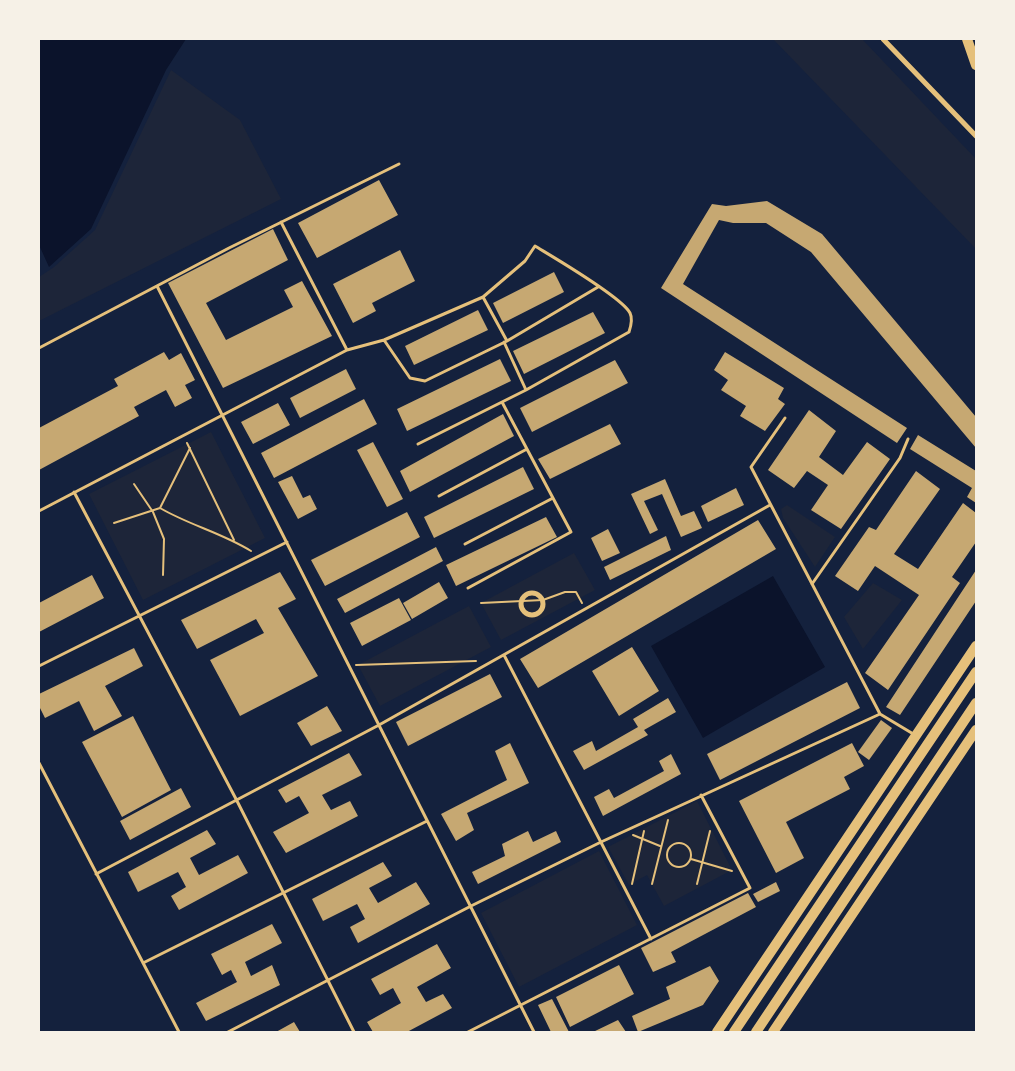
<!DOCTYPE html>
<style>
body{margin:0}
#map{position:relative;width:1015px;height:1071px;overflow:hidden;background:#14213d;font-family:"Alegreya Sans",sans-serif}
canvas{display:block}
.frame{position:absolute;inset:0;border:40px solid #f6f1e7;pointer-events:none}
</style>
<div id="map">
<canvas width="1015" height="1071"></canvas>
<div class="frame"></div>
</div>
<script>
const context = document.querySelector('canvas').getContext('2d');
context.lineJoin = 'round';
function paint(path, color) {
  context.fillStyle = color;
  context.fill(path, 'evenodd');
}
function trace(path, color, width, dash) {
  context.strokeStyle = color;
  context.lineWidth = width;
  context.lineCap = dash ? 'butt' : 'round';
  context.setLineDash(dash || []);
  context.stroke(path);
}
const green = new Path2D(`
 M773 39H862L976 159V249Z
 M171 70 240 120 281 199 39 321V277L54 267 95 230Z
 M211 432 265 538 143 600 89 494Z
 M787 505 835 537 815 567 783 518 781 509Z
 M574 553 595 590 501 640 481 603Z
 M873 583 902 600 863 649 844 617Z
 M469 606 491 647 380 706 358 665Z
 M697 801 732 870 664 906 647 875 629 885 608 847Z
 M599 851 637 925 519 987 481 913Z`);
const water = new Path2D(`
 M39 39H186L166 70 91 229 49 267 39 245Z
 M773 576 825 667 703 738 651 646Z`);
const building = new Path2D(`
 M379 180 398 215 317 258 298 223Z
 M767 201 822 234 976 417V448L811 252 766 223H733L719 220 683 284 907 428 897 443 661 288 712 204 726 206Z
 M273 229 288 260 206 303 226 340 293 307 284 290 302 281 332 336 223 388 168 283Z
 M400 250 415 281 372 303 376 311 353 323 333 284Z
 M554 272 564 292 503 323 493 303Z
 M478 310 488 330 414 365 405 346Z
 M593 312 605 333 524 374 513 351Z
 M164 352 169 360 181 353 195 380 185 385 192 398 175 407 166 390 134 407 139 416 39 470V428L118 386 114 379Z
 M725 352 784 388 778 399 785 404 765 431 740 416 746 406 721 390 728 380 714 370Z
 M500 359 511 381 407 431 397 409Z
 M615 360 628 383 532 432 520 408Z
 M346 369 356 389 300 418 290 398Z
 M364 399 377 424 274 478 261 453Z
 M278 403 290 425 253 444 241 422Z
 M809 410 836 431 819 457 843 475 867 442 890 459 841 529 811 510 828 485 807 471 794 488 768 470Z
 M503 414 514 436 410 492 400 471Z
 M610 424 621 444 550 479 538 459Z
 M918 435 976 471V503L967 497 972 488 910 449Z
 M373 442 403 499 387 507 357 450Z
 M523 467 534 489 434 538 424 517Z
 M916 471 940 489 894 554 918 569 963 503 976 513V542L952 577 960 583 888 690 865 673 919 595 875 566 858 591 835 576 869 527 876 530Z
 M292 476 303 498 310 495 317 509 298 519 278 482Z
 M665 479 681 516 694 511 702 528 681 537 662 494 644 501 658 530 650 534 631 494Z
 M736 488 744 505 708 522 701 506Z
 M407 512 420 537 325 586 311 560Z
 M546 517 557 537 456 586 446 565Z
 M758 520 776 549 538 688 520 659Z
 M608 529 620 553 602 561 591 538Z
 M666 536 671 550 610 580 604 567Z
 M436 547 443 561 345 613 337 599Z
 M976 570V601L900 715 886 707Z
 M280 572 296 599 278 608 318 676 240 716 210 660 264 633 256 619 197 649 181 620Z
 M92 575 104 598 39 632V603Z
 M439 582 448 598 412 619 403 603Z
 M399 598 411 620 362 646 350 623Z
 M632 647 659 691 619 716 592 671Z
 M134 648 143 666 105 686 122 716 94 731 79 701 45 718 39 706V694Z
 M490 674 502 697 408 746 396 722Z
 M847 682 860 708 720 780 707 754Z
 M668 698 676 712 644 730 648 735 584 770 573 751 592 741 596 751 638 727 633 719Z
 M327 706 342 731 311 746 297 723Z
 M133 716 171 790 122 817 82 742Z
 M881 720 892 728 869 760 858 752Z
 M510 743 529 783 467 813 474 830 456 841 441 814 507 780 495 751Z
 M852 743 864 766 844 777 850 789 786 822 804 858 776 873 739 801Z
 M349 753 362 775 322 795 331 810 350 801 358 816 286 853 273 832 309 813 299 796 286 803 278 790Z
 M671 754 681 774 603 816 594 797 609 789 614 798 664 771 659 761Z
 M181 788 191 807 130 840 120 821Z
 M207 830 216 844 190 858 199 875 238 855 248 873 179 910 171 896 186 887 178 872 138 892 128 872Z
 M528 831 533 842 556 831 561 842 478 884 472 872 505 856 502 844Z
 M383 862 392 876 369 888 378 903 416 882 430 904 358 943 350 927 365 919 357 904 323 921 312 899Z
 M776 882 780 891 758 902 753 894Z
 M748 893 756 907 671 952 676 962 653 972 641 948Z
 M272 924 282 943 245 962 251 976 272 965 280 985 206 1021 196 1003 237 982 231 970 222 975 211 954Z
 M437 944 451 968 417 987 426 1002 443 994 452 1008 407 1032H373L367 1022 401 1003 393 988 380 995 371 979Z
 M619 965 634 994 570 1027 556 997Z
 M710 966 719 981 703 1005 638 1032 632 1016 670 999 666 987Z
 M552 999 569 1032H551L538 1005Z
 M618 1020 626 1032H593Z
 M294 1022 300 1032H276Z`);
const path = new Path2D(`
 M187 443 234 540
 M134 484 153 512 164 539 163 575
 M160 508 190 448
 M114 523 160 508C189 525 222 533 251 551
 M481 603 543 600 565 592H576L582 603
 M356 665 476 661
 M633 835 660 846
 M667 855a12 12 0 1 1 24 0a12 12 0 1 1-24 0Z
 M691 859 732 871
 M632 884 644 831
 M652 884 668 820
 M697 884 710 831`);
const service = new Path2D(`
 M281 222 347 350
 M157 286 534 1032
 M483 297 507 341
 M384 340 410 378 425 381 507 341 598 287
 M504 342 526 390
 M39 348 229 248 399 164
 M785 418 751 467 880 714 915 735
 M74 492 236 799 354 1032
 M439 496 527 449
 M39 511 347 350 384 340 483 297 525 261 535 246C553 257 622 297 630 313 633 319 631 326 629 332L526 390 418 444
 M465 544 553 498
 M812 584 900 458 908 439
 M468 588 571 532 502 402
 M504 655 651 939
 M39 666 287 542
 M39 763 179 1032
 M96 874 379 725 770 505
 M143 963 427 821
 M228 1032 471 906 601 842 880 714
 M468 1032 750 888 701 795`);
const minor = new Path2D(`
 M883 39 976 136
 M521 604a11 11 0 1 1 22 0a11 11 0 1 1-22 0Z`);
const primary = new Path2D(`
 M717 1032 976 646
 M734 1032 976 672
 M756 1032 976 703
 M773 1032 976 730`);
const trunk = new Path2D(`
 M967 39 976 65`);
paint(green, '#1d2539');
paint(water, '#0b132b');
paint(building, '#c6a872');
trace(path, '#e5c07b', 2);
trace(service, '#e5c07b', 3);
trace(minor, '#e5c07b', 5);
trace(primary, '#e5c07b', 10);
trace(trunk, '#e5c07b', 10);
</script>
